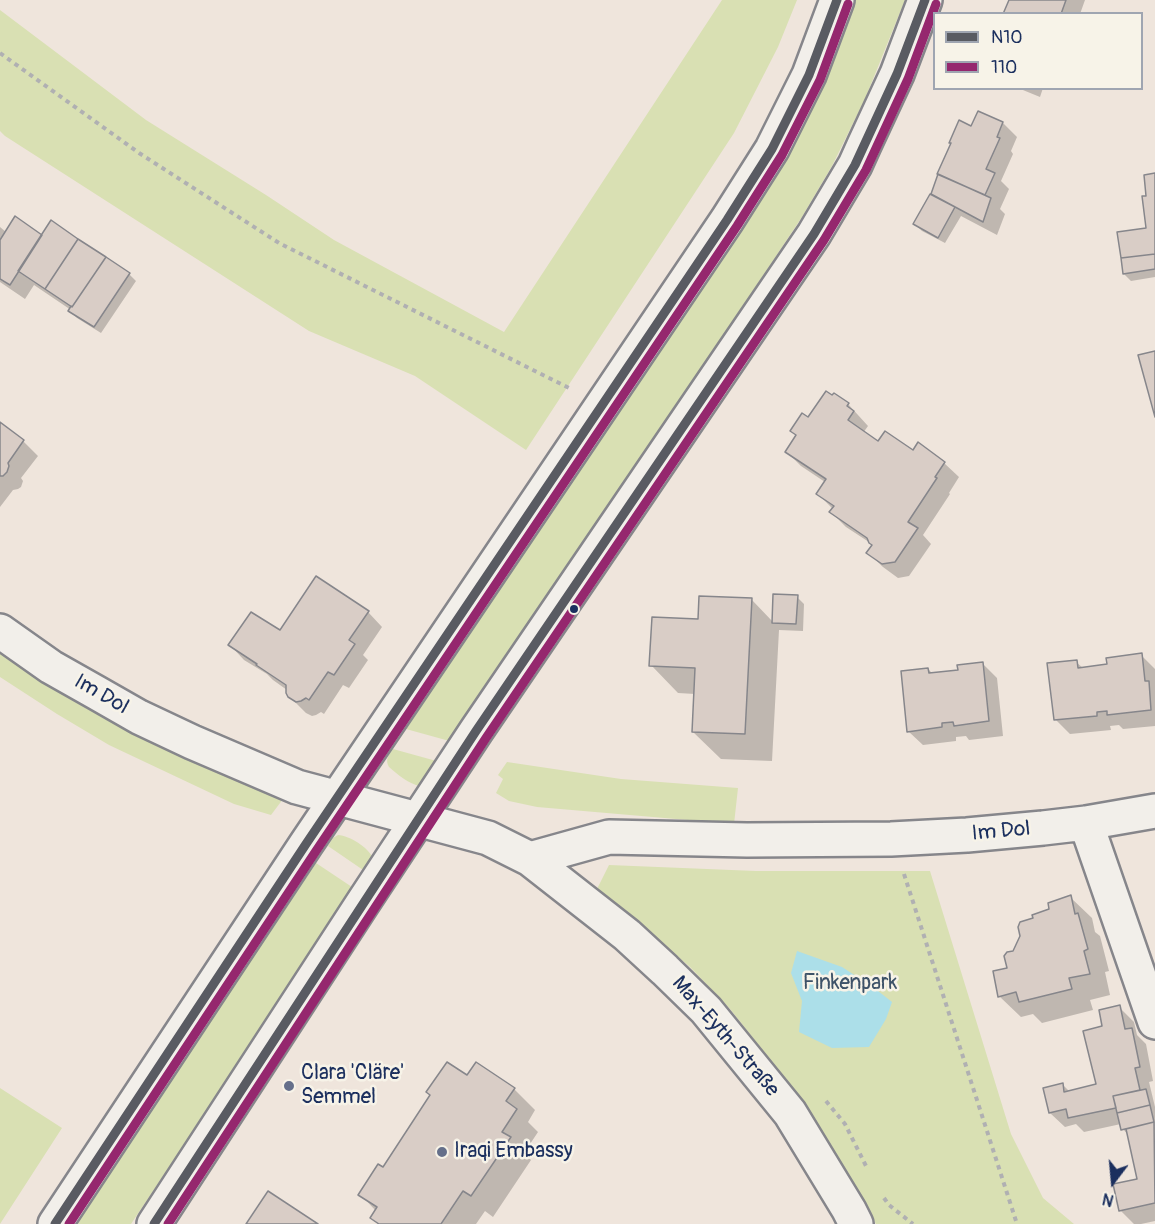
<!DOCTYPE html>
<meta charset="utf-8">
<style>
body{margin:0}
#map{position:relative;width:1155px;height:1224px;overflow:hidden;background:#efe5dc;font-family:Pangolin,sans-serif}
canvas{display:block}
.legend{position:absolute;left:933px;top:12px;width:210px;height:78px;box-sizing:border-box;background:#f7f3e8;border:2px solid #9fa5b1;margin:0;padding:8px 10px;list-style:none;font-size:18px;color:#1b2f5e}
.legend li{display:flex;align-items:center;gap:12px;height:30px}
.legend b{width:30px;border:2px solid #9fa5b1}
.north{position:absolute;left:1083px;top:1152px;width:60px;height:60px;-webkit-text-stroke:4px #f7f3e8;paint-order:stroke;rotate:196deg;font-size:16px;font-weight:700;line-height:24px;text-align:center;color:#1b2f5e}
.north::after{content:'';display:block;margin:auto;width:21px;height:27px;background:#1b2f5e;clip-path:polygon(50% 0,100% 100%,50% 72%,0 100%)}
</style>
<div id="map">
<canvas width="1155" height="1224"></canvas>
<ul class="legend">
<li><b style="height:8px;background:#595b62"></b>N10</li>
<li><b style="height:8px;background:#95276e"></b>110</li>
</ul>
<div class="north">N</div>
</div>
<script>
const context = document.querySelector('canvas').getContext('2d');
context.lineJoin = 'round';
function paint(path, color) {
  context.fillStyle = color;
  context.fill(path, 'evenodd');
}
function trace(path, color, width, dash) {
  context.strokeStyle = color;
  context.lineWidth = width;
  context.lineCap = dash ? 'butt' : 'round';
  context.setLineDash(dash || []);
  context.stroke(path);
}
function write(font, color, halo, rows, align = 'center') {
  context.font = font + ' Pangolin,sans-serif';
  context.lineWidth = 5;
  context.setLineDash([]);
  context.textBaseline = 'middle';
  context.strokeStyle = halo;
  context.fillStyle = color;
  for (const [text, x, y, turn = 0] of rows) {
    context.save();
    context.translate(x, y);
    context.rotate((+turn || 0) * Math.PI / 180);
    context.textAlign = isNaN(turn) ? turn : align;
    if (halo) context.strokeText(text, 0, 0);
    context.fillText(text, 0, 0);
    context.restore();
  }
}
const green = new Path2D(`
 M722 0H797L778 47 734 133 526 450 415 376 309 331 5 136 0 131V10L146 120 266 195 334 240 504 332Z
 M856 0H905L865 99 832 166 802 217 453 742 406 729 744 223 828 69Z
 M0 653C28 672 56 691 86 708 149 743 216 771 283 799L271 815 234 804 109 745 57 714 0 677Z
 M393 749 440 762 420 786C409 784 398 775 389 767 385 760 388 756 393 749Z
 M507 762 621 779 738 788 734 824 537 807 509 801 496 793 503 779 498 775Z
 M338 835C350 836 368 847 373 858L366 872 328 846 333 838Z
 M316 863 355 889 131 1224H75Z
 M609 865 756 871H930L1011 1134 1043 1198 1074 1224H876L825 1136 783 1076 730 1009 690 967 645 929 595 893Z
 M0 1088 62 1128 0 1224Z`);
const water = new Path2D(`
 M797 951 842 967 873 987 892 1002 886 1019 869 1047 832 1048 799 1032 802 1001 791 973Z`);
const shadow = new Path2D(`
 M1010 0H1085L1080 14H1005Z
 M1018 88H1043L1040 97Z
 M1003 123 1017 137 1011 151 1013 154 1001 181 1009 189 1000 209 1005 214 997 235 961 216 945 243 922 231 915 224 932 197 940 174 972 128Z
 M1155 175V277L1131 281 1124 274 1147 229 1148 197Z
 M0 227 6 232 42 236 129 274 136 281 101 333 77 318 70 311 71 310 34 285 25 299 0 282Z
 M848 404 868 426 863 433 878 443 913 452 944 463 959 477 949 493 950 494 923 535 931 544 909 576 898 578 883 567 868 553 872 544 846 527 831 512 833 509 818 494 825 482 801 466 787 452 808 419Z
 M0 424 23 441 38 456 21 478 23 481 21 487 18 489 13 490 0 507Z
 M797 597 804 604 803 631 779 630 772 761 721 759 693 732 695 694 678 693 651 665 699 621 752 600 773 622Z
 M368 612 382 627 363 655 368 660 349 688 343 685 324 714 321 712 316 715 312 716 306 713 291 698 287 690 273 680 267 674 244 660 230 645Z
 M1141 655 1155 669V726L1123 729 1119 725 1110 726 1111 730 1070 734 1055 719 1076 662 1083 668 1108 665Z
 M982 663 997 678 1003 736 969 740 966 736 956 737V741L923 745 908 731 928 669 933 674 959 671Z
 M1070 897 1092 918 1095 932 1100 936 1109 971 1105 972 1110 995 1090 1000 1093 1010 1042 1023 1033 1014 1021 1017 999 996 1014 953 1051 910Z
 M1119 1007 1134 1022 1137 1035 1146 1044 1153 1081 1149 1082 1155 1107V1221L1141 1224H1134L1121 1211 1114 1185 1139 1180 1129 1136 1123 1129 1121 1124 1084 1132 1076 1124 1065 1127 1050 1113 1062 1084 1070 1092 1097 1085 1104 1027Z
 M467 1077 514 1089 535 1110 528 1122 538 1132 524 1153 531 1160 493 1217 485 1211 476 1224H378L372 1218 376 1211 360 1194Z`);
const building = new Path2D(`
 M1009 0H1066L1061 14H1003Z
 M978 111 1003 122 997 137 1000 138 986 169 995 173 985 195 937 174 951 143H949L959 120 971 126Z
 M1155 173V254L1121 258 1117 232 1146 228 1142 196H1146L1144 175Z
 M938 174 991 198 983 222 931 194Z
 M930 194 955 207 938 238 913 224Z
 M15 216 42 235 10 285 0 279V240Z
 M51 220 78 239 45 289 18 271Z
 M78 239 106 257 72 307 45 289Z
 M1155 254V269L1123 274 1121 258Z
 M106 257 130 273 94 327 68 311 71 306 72 307Z
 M1155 351V417L1138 355Z
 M826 391 832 395 834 393 849 403 847 406 854 411 848 420 878 441 885 431 913 450 918 442 945 462 935 477 937 478 908 522 918 528 895 562 882 564 866 553 872 545 869 543 867 538 829 512 834 506 816 494 826 479 785 452 796 435 790 431 802 413 808 417Z
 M0 422 24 440 8 463 9 466 7 472 3 476H0Z
 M316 576 369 611 349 640 355 644 334 675 328 672 309 700 306 698 301 701 296 702 288 697 286 693V685L256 665 257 664 228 645 251 612 280 630Z
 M773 594 798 595 796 624 772 623Z
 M699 596 752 598 745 734 692 732 695 668 649 666 652 617 698 619Z
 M1142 653 1145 681H1149L1151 710 1107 715V711L1097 712V716L1054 720 1047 663 1077 660 1078 668 1107 664 1106 658Z
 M983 662 989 721 954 726 953 722 942 723V727L907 732 901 671 928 668 929 673 958 670 957 665Z
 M1071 895 1075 914 1078 913 1088 949 1084 951 1090 974 1069 978 1072 989 1019 1002 1016 992 998 997 993 971 1007 968 1004 956 1007 952 1013 951 1020 936 1018 927 1020 922 1033 918 1032 915 1049 909 1048 903Z
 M1120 1005 1125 1029 1132 1028 1140 1067 1135 1068 1140 1090 1113 1096 1116 1108 1068 1118 1066 1109 1049 1113 1043 1088 1063 1083 1064 1092 1096 1084 1083 1031 1102 1026 1099 1010Z
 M447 1062 467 1075 476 1062 515 1088 506 1101 517 1109 502 1132 511 1137 471 1196 463 1191 441 1224H379L370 1218 377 1207 358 1195 378 1164 383 1167 430 1095 426 1092Z
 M1146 1089 1150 1105 1117 1113 1113 1096Z
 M1150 1105 1154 1122 1121 1130 1117 1113Z
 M1154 1122 1155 1203 1119 1211 1113 1184 1137 1179 1126 1129Z
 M268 1191 318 1224H246Z`);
const path = new Path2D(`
 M0 53 139 153 279 243 571 389
 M904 874 1017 1224
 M826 1101 845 1124 867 1168
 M884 1198 889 1205 913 1224`);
const minor = new Path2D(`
 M0 631 51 667 97 693 139 717 192 742 297 787 488 838 530 859 627 935 665 970 706 1010 790 1113 849 1210 856 1224
 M1086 823 1155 1022
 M530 859 609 837 747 840 891 839 967 835 1043 828 1086 823 1155 811
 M55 1224 306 844 727 220 772 149 809 75 837 0
 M154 1224 362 904 476 731 814 234 855 165 864 145 897 74 925 0`);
const bus1 = new Path2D(`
 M55 1224 306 844 727 220 772 149 809 75 837 0
 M154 1224 476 731 814 234 855 165 897 74 925 0`);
const bus2 = new Path2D(`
 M69 1224 316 851 737 226 782 155 820 80 848 4
 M168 1224 486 738 824 240 866 170 908 79 936 4`);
const markers = [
 [574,609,5,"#1b2f5e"],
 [289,1086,6,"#656f8a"],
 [442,1152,6,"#656f8a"]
];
const streetNames = [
 ["Im Dol",101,695,30],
 ["Im Dol",1001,832,-5],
 ["Max-Eyth-Straße",725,1037,49]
];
const parkNames = [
 ["Finkenpark",850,984]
];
const poiNames = [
 ["Clara 'Cläre'",301,1074],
 ["Semmel",301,1098],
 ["Iraqi Embassy",454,1152]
];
paint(green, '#d9e0b3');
paint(water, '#acdfe9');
paint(shadow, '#0003');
paint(building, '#d9cdc6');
trace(building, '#86868b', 1.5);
trace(minor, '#86868b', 38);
trace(path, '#b0b0b2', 4, [4.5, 4.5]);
trace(minor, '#f2efea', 33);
trace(bus1, '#595b62', 9);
trace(bus2, '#95276e', 9);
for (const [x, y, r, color] of markers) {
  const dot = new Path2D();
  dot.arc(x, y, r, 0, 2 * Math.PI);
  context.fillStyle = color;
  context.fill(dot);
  trace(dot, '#f7f3e8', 2);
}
write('21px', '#1b2f5e', '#f7f3e8', streetNames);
write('21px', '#3d5268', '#f7f3e8', parkNames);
write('21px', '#1b2f5e', '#f7f3e8', poiNames, 'left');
</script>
